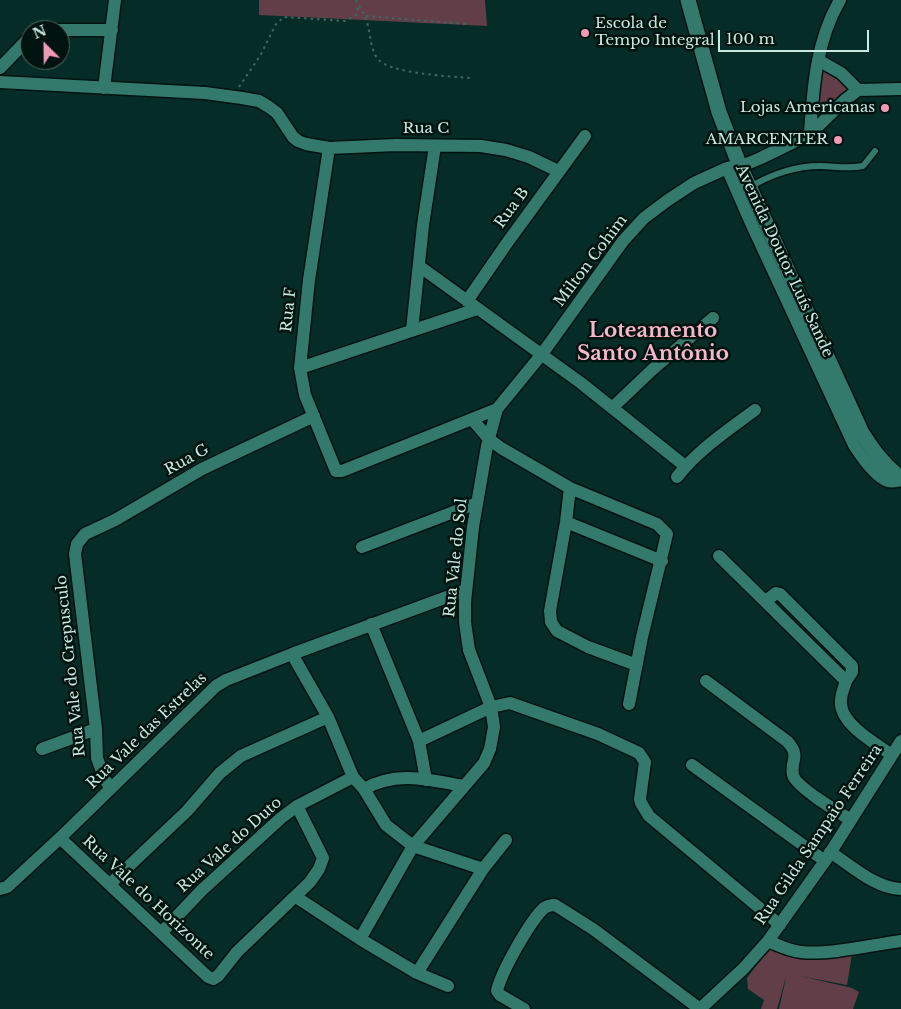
<!DOCTYPE html>
<meta charset="utf-8">
<style>
body{margin:0}
#map{position:relative;width:901px;height:1009px;overflow:hidden;background:#052c26;font-family:"Libre Baskerville",serif}
canvas{display:block}
.north{position:absolute;left:20px;top:20px;width:50px;height:50px;box-sizing:border-box;background:#00130f;border:1px solid #506963;border-radius:50%;rotate:337deg;font-size:14px;font-weight:700;line-height:20px;text-align:center;color:#c8eae1}
.north::after{content:'';display:block;margin:auto;width:18px;height:22px;background:#f09ab5;clip-path:polygon(50% 0,100% 100%,50% 72%,0 100%)}
.scale{position:absolute;left:718px;top:30px;width:151px;height:22px;box-sizing:border-box;border:2px solid #c8eae1;border-top:0;padding-left:6px;font-size:15px;line-height:18px;white-space:nowrap;color:#c8eae1;-webkit-text-stroke:4px #00130f;paint-order:stroke}
</style>
<div id="map">
<canvas width="901" height="1009"></canvas>
<div class="north">N</div>
<div class="scale">100 m</div>
</div>
<script>
const context = document.querySelector('canvas').getContext('2d');
context.lineJoin = 'round';
function paint(path, color) {
  context.fillStyle = color;
  context.fill(path, 'evenodd');
}
function trace(path, color, width, dash) {
  context.strokeStyle = color;
  context.lineWidth = width;
  context.lineCap = dash ? 'butt' : 'round';
  context.setLineDash(dash || []);
  context.stroke(path);
}
function write(font, color, halo, rows, align = 'center') {
  context.font = font + ' "Libre Baskerville",serif';
  context.lineWidth = 5;
  context.setLineDash([]);
  context.textBaseline = 'middle';
  context.strokeStyle = halo;
  context.fillStyle = color;
  for (const [text, x, y, turn = 0] of rows) {
    context.save();
    context.translate(x, y);
    context.rotate((+turn || 0) * Math.PI / 180);
    context.textAlign = isNaN(turn) ? turn : align;
    if (halo) context.strokeText(text, 0, 0);
    context.fillText(text, 0, 0);
    context.restore();
  }
}
const green = new Path2D(`
 M259 0H485L487 26 259 15Z
 M818 61 857 90 810 134Z
 M768 950 852 954 847 985 800 976 852 988 859 992 853 1009H779L787 973 777 1009H761L764 1000 748 989 747 978Z`);
const path = new Path2D(`
 M356 0C358 6 363 11 365 17 371 30 369 46 377 58 388 74 450 76 470 78
 M366 16 466 24
 M239 87 260 56 276 24 284 17 345 21 356 15 358 5`);
const lane = new Path2D(`
 M750 187C772 174 794 166 820 166 834 166 848 169 863 166L875 151`);
const street = new Path2D(`
 M60 30H112
 M818 60 841 73 858 90
 M0 68 30 37
 M0 82 205 93 242 98 259 101 269 107 277 113 293 137 298 141 306 144 329 148 396 145 481 146 506 150 529 157 558 171
 M104 88 115 0
 M810 134C813 88 816 41 840 0
 M329 148 309 280 300 368 305 395 336 471H342L497 409
 M727 168 751 223 854 445C861 456 876 477 888 481 892 482 897 481 901 480
 M419 266 581 383 685 466
 M467 301 507 243 585 136
 M412 330 423 225 435 146
 M300 368 477 309
 M612 408 653 369 713 318
 M472 419 489 439 501 448 570 488 657 524 667 534 642 637 629 704
 M677 477C698 450 728 430 755 410
 M570 488 566 522 550 611 551 622 557 631 588 647 634 664H637
 M566 522 662 561
 M362 547 477 503
 M719 556 846 681C844 688 840 696 841 704 842 725 876 744 892 755
 M766 601 776 593 780 594 852 666V672L846 681
 M371 624 419 741 426 780
 M292 654 328 717 353 777 364 789 386 825 413 846 483 869
 M706 681 788 742C801 758 790 759 793 775 795 786 839 813 851 820
 M419 741 491 707 510 703 598 734 639 753 645 762 640 799 641 803 649 816 780 925
 M42 749 96 729
 M692 765 825 861
 M111 788 105 780 97 758 96 729 75 554 77 544 85 534 115 520 202 469 314 416
 M364 789C398 770 428 780 464 786
 M60 838 208 977 213 979 218 976 237 952 310 882 319 869 323 858 297 806
 M830 852C852 866 875 888 901 889
 M110 884 187 811 220 773 241 756 328 717
 M0 889 7 887 60 838 216 686 226 680 292 654 466 590
 M296 897 360 939 417 973 448 986
 M162 932 202 890 281 818 297 806 353 777
 M360 939 413 846 484 763 490 749 494 727 491 707 469 650 465 622V602L473 527 487 446 497 409 542 354 623 241 644 218 668 200 694 183 727 168 749 163 761 158 810 134 845 100 858 90 901 89
 M768 941C779 946 790 951 801 952 829 955 872 945 901 941
 M417 973 483 869 506 840
 M524 1009 500 995 497 991C501 972 530 921 544 908 547 906 551 905 555 905L593 929 700 1009
 M700 1009 744 968 768 941 825 861 901 741`);
const secondary = new Path2D(`
 M688 0 719 112 739 164 862 433C873 450 884 466 901 478`);
const markers = [
 [585,33,5,"#f09ab5"],
 [885,108,5,"#f09ab5"],
 [838,140,5,"#f09ab5"]
];
const poiNames = [
 ["Escola de",595,24,"left"],
 ["Tempo Integral",595,41,"left"],
 ["Lojas Americanas",875,108],
 ["AMARCENTER",828,140]
];
const streetNames = [
 ["Rua C",426,129],
 ["Rua B",512,208,-54],
 ["Milton Cohim",591,261,-53],
 ["Avenida Doutor Luís Sande",784,261,65],
 ["Rua F",289,310,-84],
 ["Rua G",187,460,-29],
 ["Rua Vale do Sol",456,558,-84],
 ["Rua Vale do Crepusculo",71,666,-96],
 ["Rua Vale das Estrelas",147,731,-44],
 ["Rua Gilda Sampaio Ferreira",819,835,-56],
 ["Rua Vale do Duto",230,845,-42],
 ["Rua Vale do Horizonte",148,898,43]
];
const districtNames = [
 ["Loteamento",653,331],
 ["Santo Antônio",653,354]
];
paint(green, '#623e49');
trace(lane, '#00130f', 9);
trace(street, '#00130f', 15);
trace(secondary, '#00130f', 18);
trace(path, '#416760', 2, [2.5, 4]);
trace(lane, '#337a6d', 6);
trace(street, '#337a6d', 12);
trace(secondary, '#337a6d', 15);
for (const [x, y, r, color] of markers) {
  const dot = new Path2D();
  dot.arc(x, y, r, 0, 2 * Math.PI);
  context.fillStyle = color;
  context.fill(dot);
  trace(dot, '#00130f', 2);
}
write('15px', '#c8eae1', '#00130f', poiNames, 'right');
write('15px', '#c8eae1', '#00130f', streetNames);
write('bold 20px', '#f7b5c9', '#00130f', districtNames);
</script>
